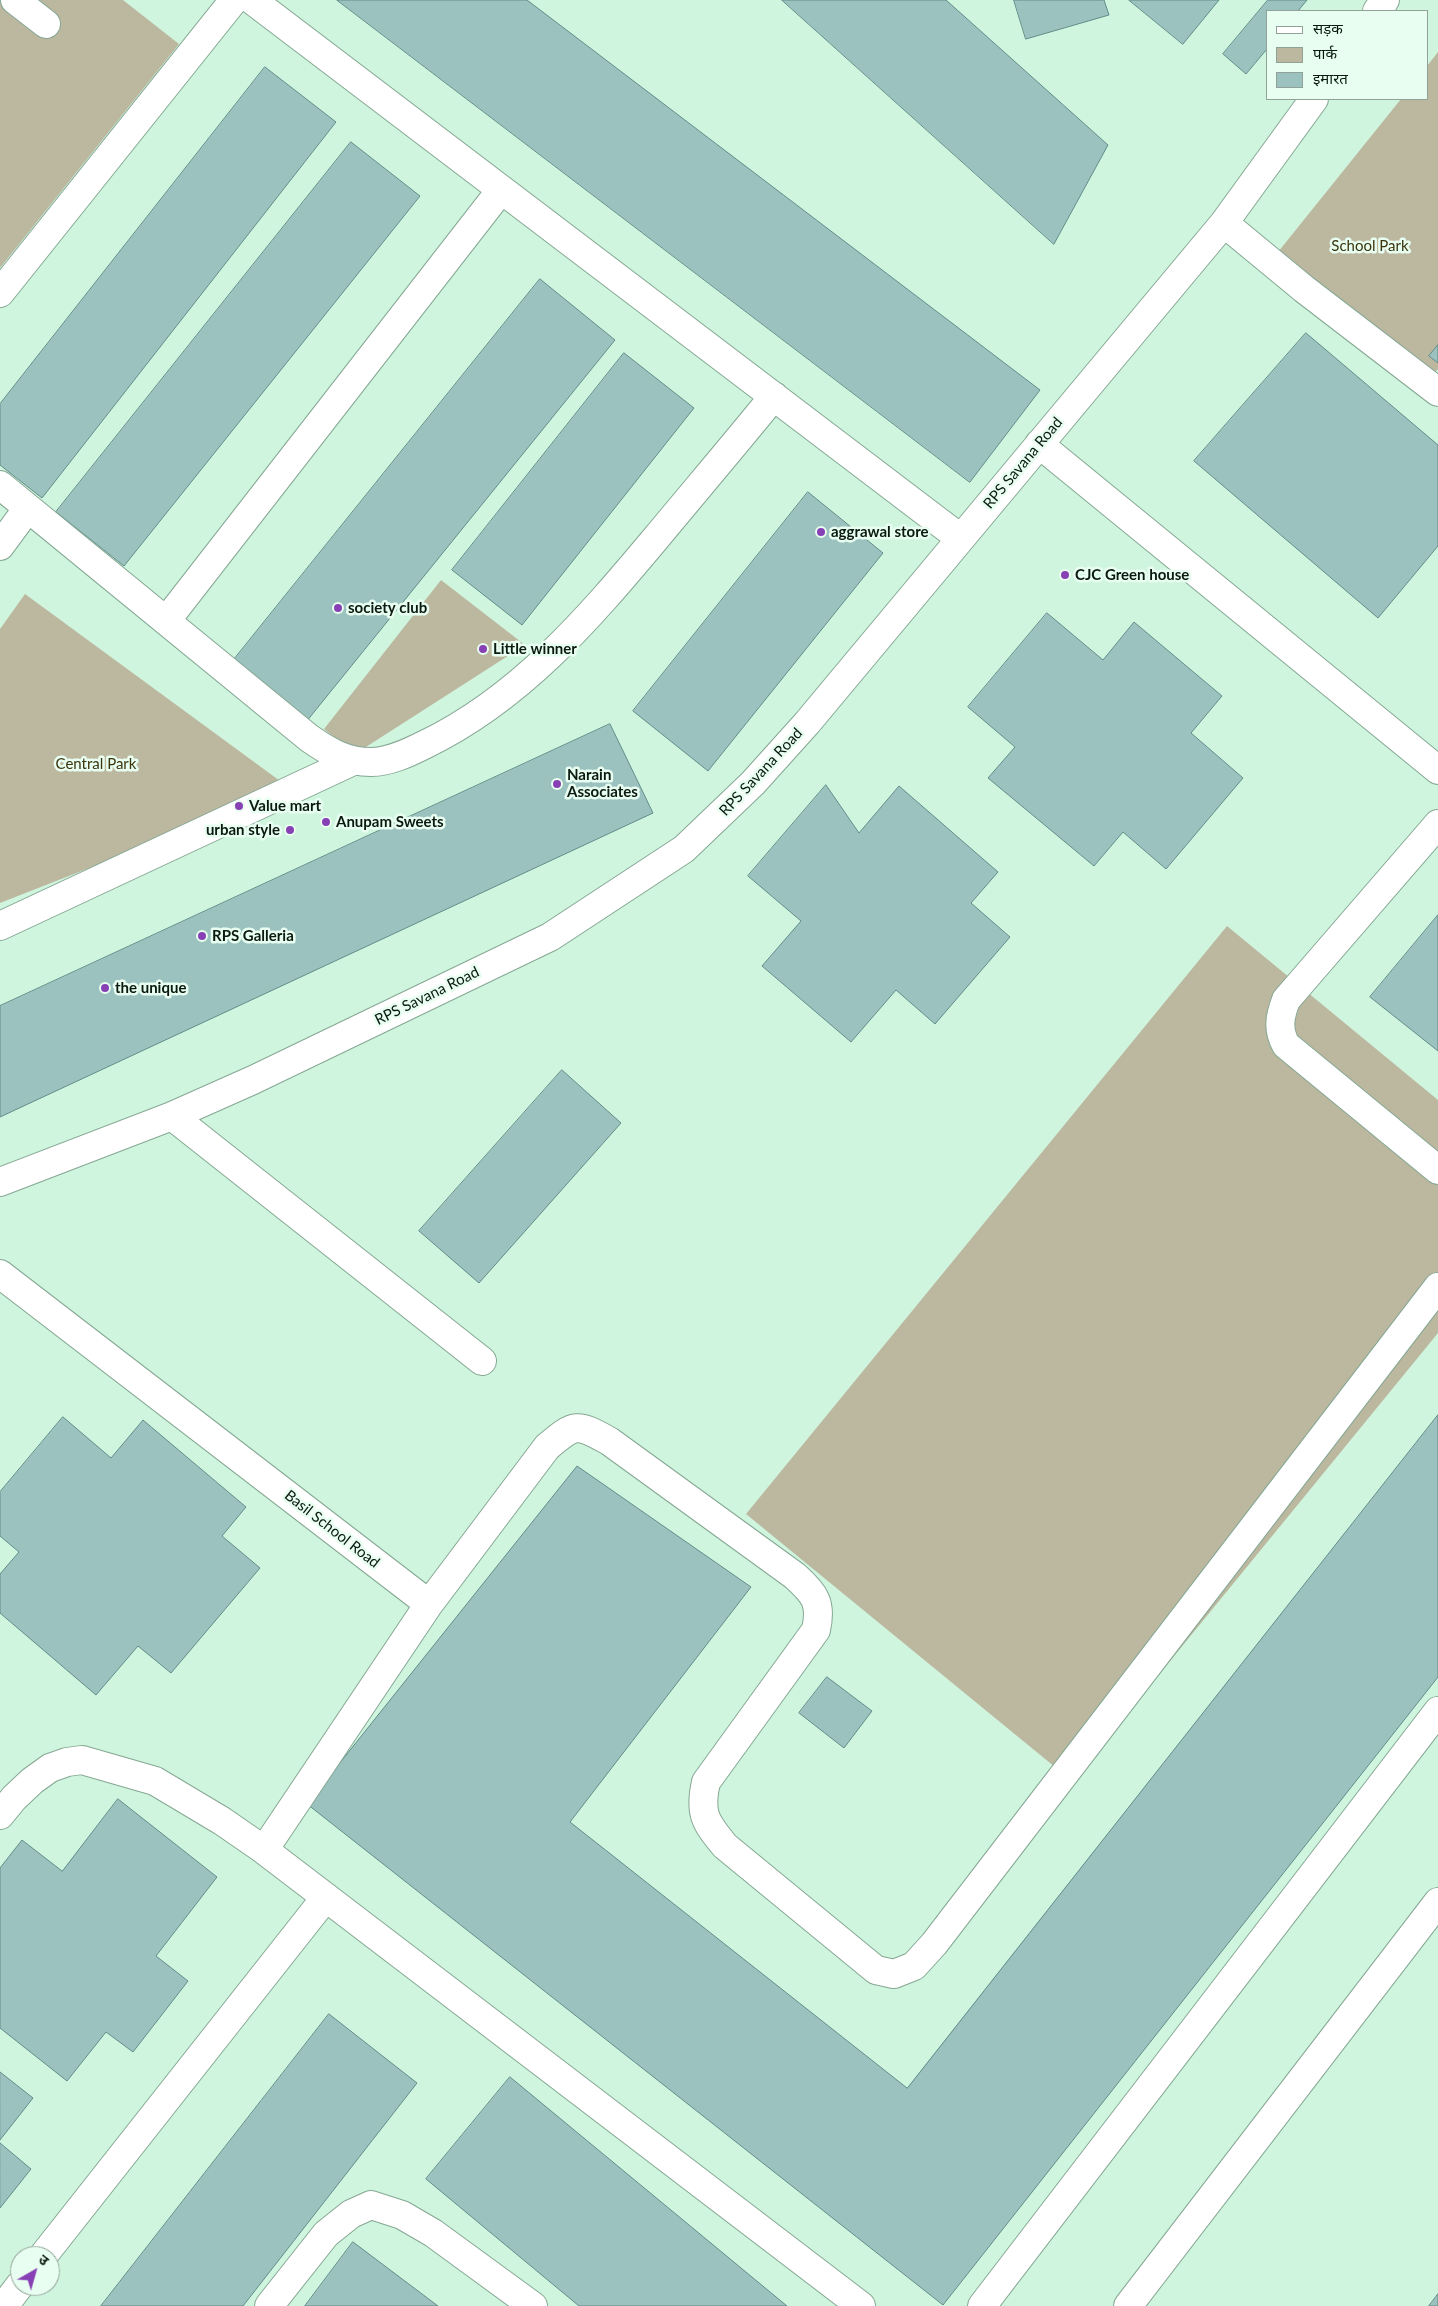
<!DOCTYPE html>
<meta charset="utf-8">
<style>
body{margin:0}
#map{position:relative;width:1438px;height:2306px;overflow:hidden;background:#d0f5df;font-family:Lato,"Noto Sans Devanagari",sans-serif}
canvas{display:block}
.legend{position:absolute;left:1266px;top:10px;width:162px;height:90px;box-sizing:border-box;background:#e8fef1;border:1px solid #90a297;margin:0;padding:6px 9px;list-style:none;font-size:15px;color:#0b1911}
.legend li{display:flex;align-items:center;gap:10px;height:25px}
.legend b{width:25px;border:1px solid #90a297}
.north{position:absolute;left:10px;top:2246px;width:50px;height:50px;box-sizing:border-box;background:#e8fef1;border:1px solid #90a297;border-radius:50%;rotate:38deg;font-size:14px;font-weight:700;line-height:20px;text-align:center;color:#0b1911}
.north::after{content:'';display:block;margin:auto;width:18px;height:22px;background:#8741b4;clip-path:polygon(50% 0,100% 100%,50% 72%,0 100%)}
</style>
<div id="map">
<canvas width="1438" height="2306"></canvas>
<ul class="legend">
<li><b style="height:6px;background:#fff"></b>सड़क</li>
<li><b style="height:14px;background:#bcb8a0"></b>पार्क</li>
<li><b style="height:14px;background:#9cc2bf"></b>इमारत</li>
</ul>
<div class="north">उ</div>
</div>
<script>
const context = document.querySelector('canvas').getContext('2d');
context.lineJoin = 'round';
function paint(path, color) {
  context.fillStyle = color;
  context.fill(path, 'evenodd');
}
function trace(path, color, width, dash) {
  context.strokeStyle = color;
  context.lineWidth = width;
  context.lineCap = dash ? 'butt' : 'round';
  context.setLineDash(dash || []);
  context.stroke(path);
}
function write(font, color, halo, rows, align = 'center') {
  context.font = font + ' Lato,sans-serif';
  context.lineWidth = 5;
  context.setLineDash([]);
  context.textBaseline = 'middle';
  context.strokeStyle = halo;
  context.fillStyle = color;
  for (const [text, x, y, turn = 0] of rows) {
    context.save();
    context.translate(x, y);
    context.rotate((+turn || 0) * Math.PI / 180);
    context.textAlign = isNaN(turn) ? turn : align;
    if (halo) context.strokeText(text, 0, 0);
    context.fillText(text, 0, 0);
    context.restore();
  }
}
const green = new Path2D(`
 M0 0H123L179 44 0 268Z
 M1438 52V369L1428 381 1274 257 1401 99H1427V66Z
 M441 580 525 645 355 754 324 729Z
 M25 594 291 789 0 903V629Z
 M1227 926 1438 1100V1333L1072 1781 746 1514Z`);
const building = new Path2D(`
 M337 0H527L1040 390 970 482Z
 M782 0H946L1108 145 1054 244Z
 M1014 0H1104L1109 15 1026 39Z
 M1129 0H1219L1183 44Z
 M1268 0H1307L1298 11H1267V49L1246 74 1223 54Z
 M265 67 336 122 42 498 0 465V404Z
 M351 142 420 196 124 566 56 512Z
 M540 279 615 340 306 722 232 662Z
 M1306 333 1438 445V546L1378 618 1194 461Z
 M1438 345V363L1429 356Z
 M624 353 694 408 522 625 452 570Z
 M808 492 883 553 708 771 633 711Z
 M1047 613 1103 660 1134 622 1222 696 1191 733 1243 778 1166 869 1123 832 1094 866 988 778 1015 747 968 707Z
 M610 724 653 813 0 1117V1006Z
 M826 785 859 833 899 786 998 872 971 903 1010 937 935 1024 896 990 851 1042 762 966 801 921 748 876Z
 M1438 915V1051L1370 997Z
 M562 1070 621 1123 479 1283 419 1231Z
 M1438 1415V1677L943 2305 307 1804 577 1466 751 1587 570 1822 907 2088Z
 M63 1417 111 1458 143 1420 246 1507 222 1536 260 1568 171 1673 138 1646 96 1695 0 1613V1574L19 1552 0 1536V1492Z
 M827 1677 872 1711 844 1748 799 1713Z
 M118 1799 217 1877 156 1956 188 1981 133 2052 106 2032 67 2081 0 2028V1868L22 1840 62 1871Z
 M329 2014 417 2083 243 2306H101Z
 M0 2072 33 2098 0 2140Z
 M510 2077 787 2306H579L426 2179Z
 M0 2143 31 2169 0 2208Z
 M353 2242 438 2306H305Z
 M1438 2294V2306H1429Z`);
const minor = new Path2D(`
 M15 0 46 24
 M252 0 960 538
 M1377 11 1385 0
 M1224 223 1304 289 1438 392
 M0 293 234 0
 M1039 444 1438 770
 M0 485 309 738C329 752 346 762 371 762 389 762 408 753 424 745 520 699 589 618 656 538 695 491 735 444 774 396
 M0 546 28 508
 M166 621 501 190
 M1438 824 1286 1000C1280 1016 1277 1029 1286 1045L1438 1170
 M0 926 353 761
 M172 1116 482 1361
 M0 1182 172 1116 253 1080 550 937 684 849 753 783 807 723 1224 223 1314 99
 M0 1274 429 1604 264 1850
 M429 1604 547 1447C575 1423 577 1423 609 1441L795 1576C815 1594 822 1603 816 1630L706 1782C699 1813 705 1822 725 1846L876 1970 894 1974 914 1966 934 1944 1438 1287
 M0 1815 14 1798 32 1781 50 1768 67 1762 82 1760 155 1781 222 1821 264 1850 861 2306
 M43 2256 326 1897
 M4 2306 20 2285
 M269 2306 326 2234 351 2214 371 2205 402 2215 433 2233 533 2306
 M982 2306 1438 1711
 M1128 2306 1438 1902`);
const markers = [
 [821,532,5,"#8741b4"],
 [1065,575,5,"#8741b4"],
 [338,608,5,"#8741b4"],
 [483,649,5,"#8741b4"],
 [557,784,5,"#8741b4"],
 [239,806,5,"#8741b4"],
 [326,822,5,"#8741b4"],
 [290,830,5,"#8741b4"],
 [202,936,5,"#8741b4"],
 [105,988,5,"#8741b4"]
];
const parkNames = [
 ["School Park",1370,246],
 ["Central Park",96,764]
];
const streetNames = [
 ["RPS Savana Road",1023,463,-50],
 ["RPS Savana Road",761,772,-47],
 ["RPS Savana Road",427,996,-26],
 ["Basil School Road",332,1529,38]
];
const poiNames = [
 ["aggrawal store",831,532],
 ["CJC Green house",1075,575],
 ["society club",348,608],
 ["Little winner",493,649],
 ["Narain",567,775],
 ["Associates",567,792],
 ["Value mart",249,806],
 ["Anupam Sweets",336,822],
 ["urban style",280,830,"right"],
 ["RPS Galleria",212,936],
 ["the unique",115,988]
];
paint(green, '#bcb8a0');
paint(building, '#9cc2bf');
trace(building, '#618d89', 1);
trace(minor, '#85a793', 30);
trace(minor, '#fff', 28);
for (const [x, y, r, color] of markers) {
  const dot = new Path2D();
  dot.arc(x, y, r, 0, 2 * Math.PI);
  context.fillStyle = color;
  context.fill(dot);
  trace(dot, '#e8fef1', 2);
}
write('15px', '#3b340d', '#e8fef1', parkNames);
write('15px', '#0b1911', '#e8fef1', streetNames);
write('bold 15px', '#0b1911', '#e8fef1', poiNames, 'left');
</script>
